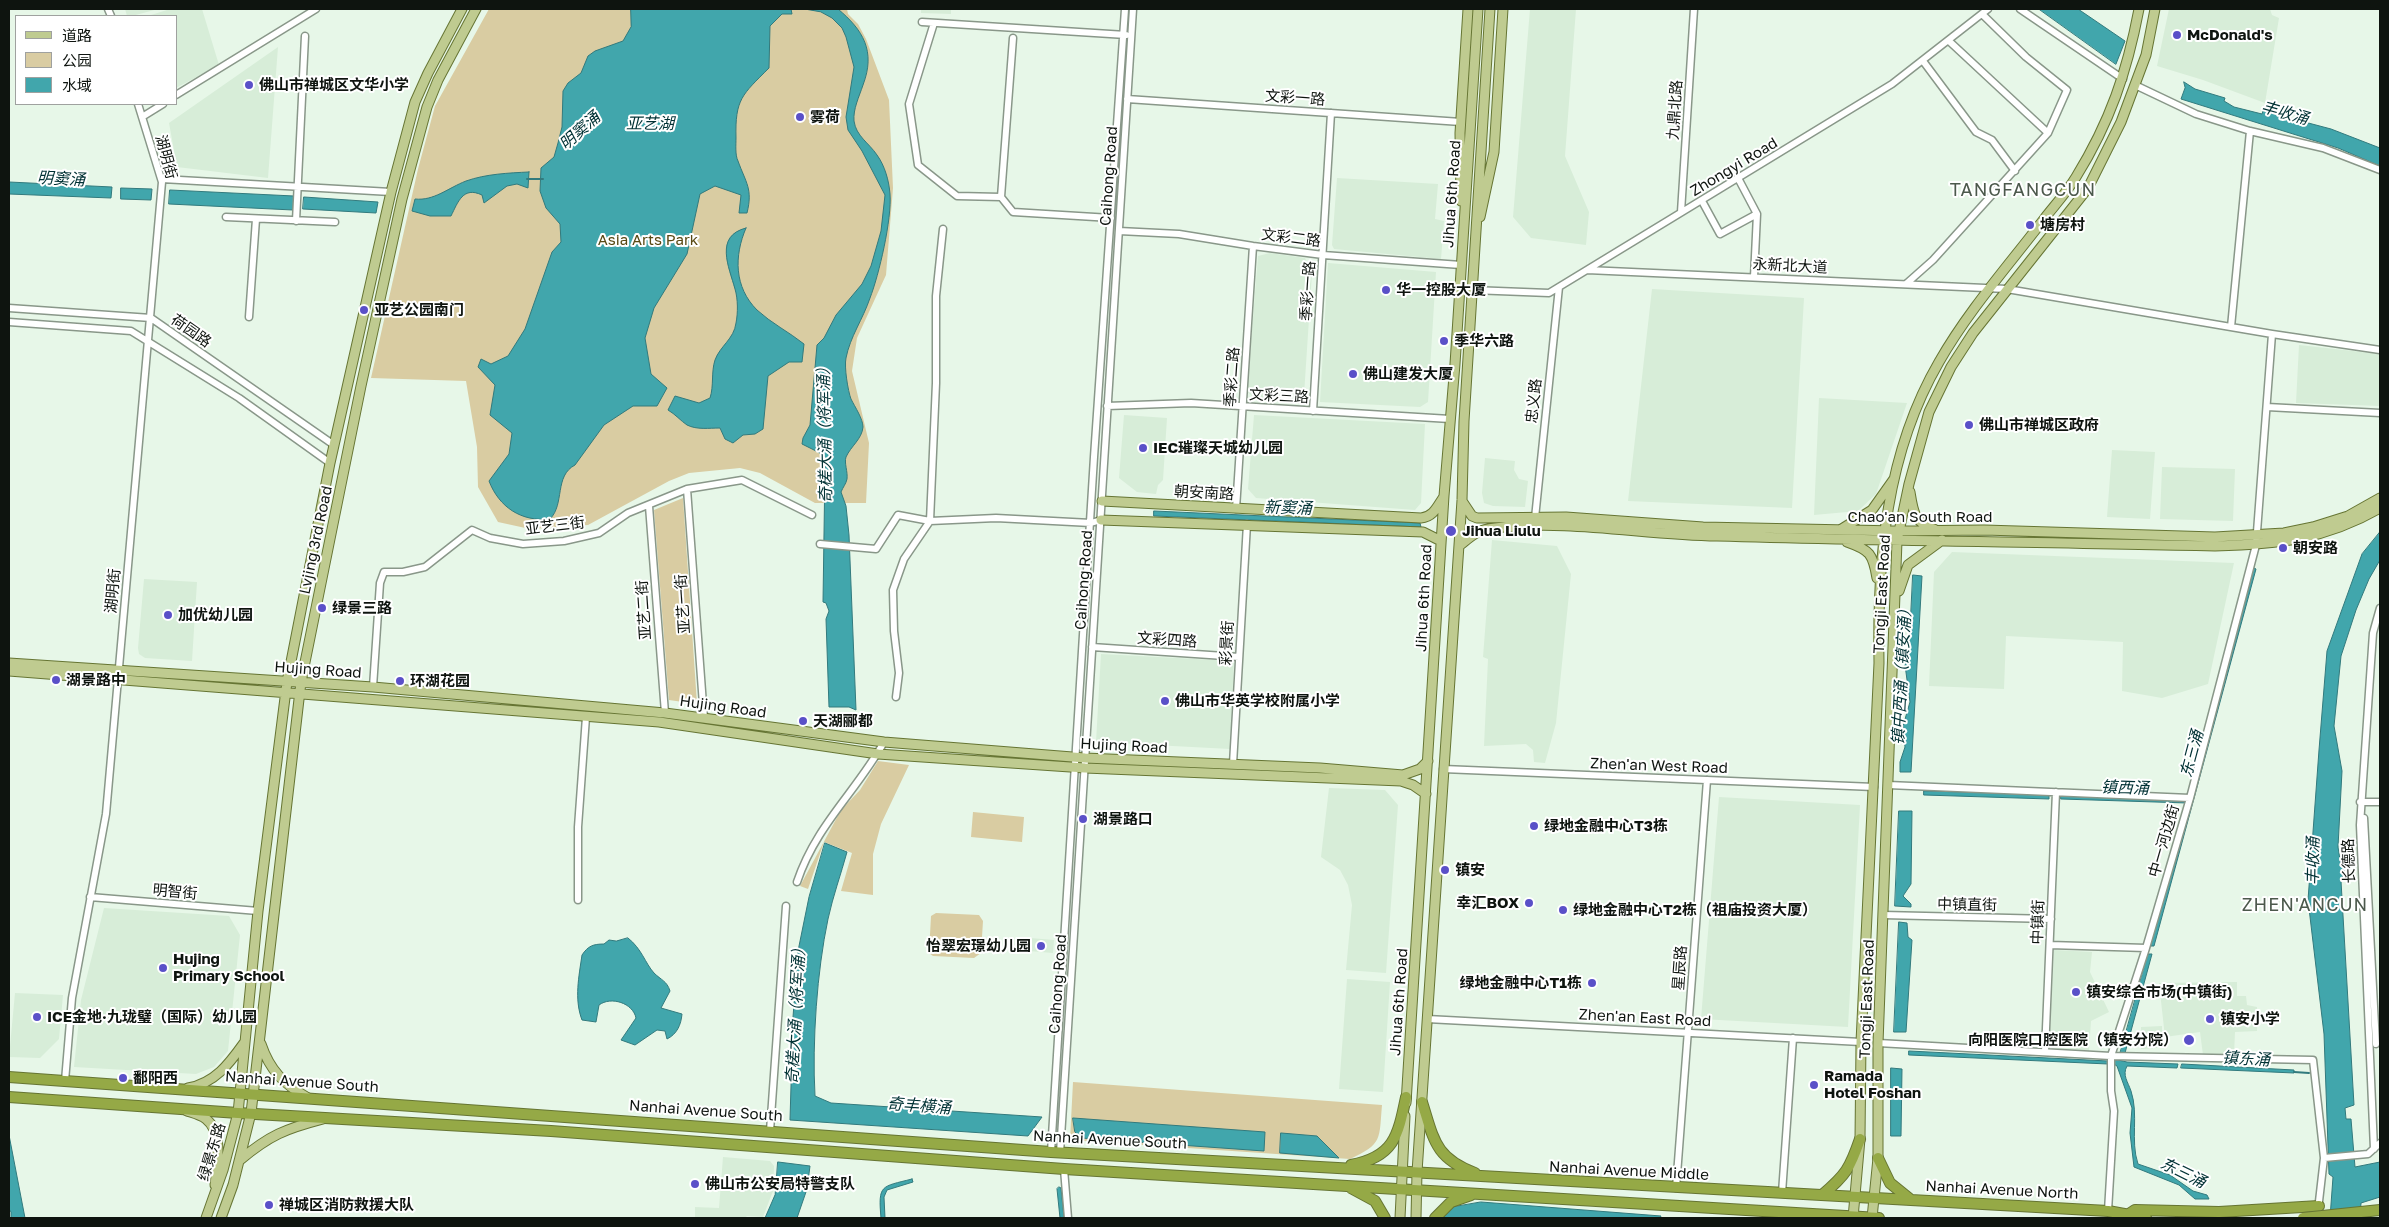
<!DOCTYPE html>
<meta charset="utf-8">
<style>
body{margin:0}
#map{position:relative;width:2389px;height:1227px;overflow:hidden;background:#e7f7e8;font-family:"Golos Text","Noto Sans SC",sans-serif}
canvas{display:block}
.frame{position:absolute;inset:0;border:10px solid #0e140f;pointer-events:none}
.legend{position:absolute;left:15px;top:15px;width:162px;height:90px;box-sizing:border-box;background:#fff;border:1px solid #9fa19f;margin:0;padding:6px 9px;list-style:none;font-size:15px;color:#0e140f}
.legend li{display:flex;align-items:center;gap:10px;height:25px}
.legend b{width:25px;border:1px solid #9fa19f}
</style>
<div id="map">
<canvas width="2389" height="1227"></canvas>
<div class="frame"></div>
<ul class="legend">
<li><b style="height:6px;background:#bfcb90"></b>道路</li>
<li><b style="height:14px;background:#d9cca2"></b>公园</li>
<li><b style="height:14px;background:#41a6ac"></b>水域</li>
</ul>
</div>
<script>
const context = document.querySelector('canvas').getContext('2d');
context.lineJoin = 'round';
function paint(path, color) {
  context.fillStyle = color;
  context.fill(path, 'evenodd');
}
function trace(path, color, width, dash) {
  context.strokeStyle = color;
  context.lineWidth = width;
  context.lineCap = dash ? 'butt' : 'round';
  context.setLineDash(dash || []);
  context.stroke(path);
}
function write(font, color, halo, rows, align = 'center') {
  context.font = font + ' "Golos Text","Noto Sans SC",sans-serif';
  context.lineWidth = 4;
  context.setLineDash([]);
  context.textBaseline = 'middle';
  context.strokeStyle = halo;
  context.fillStyle = color;
  for (const [text, x, y, turn = 0] of rows) {
    context.save();
    context.translate(x, y);
    context.rotate((+turn || 0) * Math.PI / 180);
    context.textAlign = isNaN(turn) ? turn : align;
    if (halo) context.strokeText(text, 0, 0);
    context.fillText(text, 0, 0);
    context.restore();
  }
}
const built = new Path2D(`
 M125 9H158L132 16H127Z
 M170 9H202L219 65 176 88V16H148Z
 M921 9H951V14L921 13Z
 M1530 9H1576L1565 156 1589 212 1586 245 1531 238 1513 217Z
 M2169 9H2270L2272 15 2279 18 2265 103 2203 80 2157 66Z
 M278 47 268 178 177 167 169 123Z
 M1337 178 1438 184 1435 219 1444 221 1441 259 1334 249 1332 245Z
 M1270 253 1305 258 1312 273 1304 395 1299 402 1253 397 1247 391 1258 256Z
 M1328 263 1436 272 1428 402 1420 407 1320 402Z
 M1652 289 1804 298 1792 508 1628 501Z
 M2299 345 2380 354V406L2296 403Z
 M1819 398 1907 403 1876 494 1858 511 1814 515Z
 M1124 415 1167 418 1163 480 1158 485 1156 494 1137 492 1119 478Z
 M1254 415 1425 424 1421 503 1415 510 1256 498 1248 489Z
 M2112 450 2155 452 2150 519 2107 517Z
 M1485 458 1515 461 1514 470 1519 479 1528 481 1525 507 1493 506 1484 503 1482 493Z
 M2162 467 2235 469 2233 521 2160 519Z
 M1492 540 1557 546 1571 574 1556 723 1545 763 1534 762 1533 750 1526 744 1484 746 1488 659 1483 657Z
 M1952 552 2234 563 2208 684 2162 698 2122 691 2123 642 2006 636 2004 689 1929 686 1934 572Z
 M144 579 197 582 192 661 145 658 139 654 138 648Z
 M1101 654 1234 661 1230 749 1096 742Z
 M1329 788 1385 790 1398 805 1386 973 1346 970 1352 905 1348 885 1340 870 1321 857Z
 M1719 797 1860 805 1848 1027 1701 1019Z
 M104 908 229 916 240 935 228 1051 214 1067 196 1074 74 1067 81 1000Z
 M1030 938 1054 940 1053 953 1029 951Z
 M2054 950 2092 952 2090 972 2109 1012 2091 1021 2089 1051 2049 1048Z
 M1347 979 1390 982 1383 1092 1339 1089Z
 M2237 982V996H2246L2247 1005 2257 1007V1031L2235 1032 2234 1055H2203L2200 1032 2165 1037 2159 983Z
 M15 993 63 995 59 1039 40 1058 9 1057Z
 M2162 1026V1039L2157 1040V1048L2141 1049V1027Z
 M723 1157 770 1161 774 1166 773 1191 763 1217 747 1216 745 1218H695V1207L719 1208Z`);
const green = new Path2D(`
 M489 9H847L848 14 858 24 866 39 889 100 893 188 886 275 857 338 852 371 869 443 866 503H815L760 473 740 468 689 473 669 481 588 525 530 529 498 522 478 487 477 447 466 381 371 378 418 169 435 106Z
 M683 498 697 704 669 700 654 510Z
 M878 761 909 765 881 824 873 854V895L841 891 852 853 824 842 808 889 800 886 841 810 860 790Z
 M973 812 1024 817 1022 842 971 837Z
 M936 913 979 915 983 921 981 953 974 958 933 956 929 953 931 916Z
 M1073 1082 1382 1105C1379 1139 1383 1144 1350 1159L1070 1140Z`);
const water = new Path2D(`
 M631 9H791L792 14H782L770 26 769 68C742 95 735 99 736 138 736 145 735 155 738 161 746 183 753 189 747 213H739L741 195 715 186 700 194 687 254 654 308 645 338 651 374 667 388 657 406H633L604 425 575 465C554 476 565 504 550 519 521 522 499 507 489 481L509 454 512 433 490 415 495 385 478 367 481 359 491 364 508 356 525 329 552 252 561 242 560 224 546 208 540 191 541 168 554 157 558 143 562 127 563 91 568 83 581 73 588 56 595 51 623 41 631 27Z
 M805 9H838C863 30 876 51 863 85 859 97 853 109 854 121 856 136 869 143 877 155 885 166 889 181 890 194 892 219 879 275 870 298 863 319 850 337 846 358 844 367 848 391 851 399 855 407 863 419 863 427 862 439 851 446 846 457 844 463 848 472 847 479 846 484 843 487 841 492L846 506 849 535 856 710 849 707H829L826 619 829 611 826 603 823 602 825 465 820 453 802 444 803 438 810 425 817 345 824 338 836 315 862 284 871 266 881 231 885 195 862 151 848 130 846 117 854 67 846 37 842 28 832 18 821 12Z
 M2039 9H2078L2125 41 2116 64Z
 M2184 82 2195 89 2225 98 2224 101 2234 107 2262 114 2263 111 2331 129 2380 148V166L2338 148 2181 99 2185 88Z
 M529 172 528 188 517 184 507 186 484 203 482 195C463 186 458 202 451 216H430L412 211 415 199C434 201 448 188 466 181 486 174 508 173 529 172Z
 M9 182 112 187 111 198 9 194Z
 M121 188 152 189 151 200 121 199Z
 M170 190 294 196 293 210 169 204Z
 M304 197 378 202 376 213 303 209Z
 M746 228C734 256 734 287 757 310 771 323 789 332 804 344L802 362H789L768 376 763 429 755 434 743 435 733 443 725 439 720 428C709 428 697 430 687 425 681 421 675 414 668 410L675 396 699 403 710 398C714 386 711 372 715 360 720 346 734 339 736 323 738 313 738 299 735 289 729 267 714 236 746 228Z
 M1154 511 1420 523 1421 527 1154 516Z
 M2380 532V560L2369 579 2356 610 2341 656 2334 726 2342 771 2338 847 2341 866 2345 868 2341 881 2354 1105 2345 1108 2346 1119H2351L2355 1167 2380 1162V1197L2361 1203 2360 1218H2330L2333 1177 2329 1174 2324 1034 2308 900 2319 750 2327 651 2362 554Z
 M2252 567 2256 569 2154 946H2150Z
 M1913 575 1922 576 1911 772H1900V762L1905 747 1903 726 1910 702 1905 665 1909 648Z
 M1924 791 2049 794V799L1924 795Z
 M2061 795 2188 799 2187 803 2061 799Z
 M1899 811H1912L1911 884 1903 896 1911 904V907L1895 906Z
 M825 843 847 852C841 874 833 896 828 919 817 971 812 1042 815 1096L831 1103 1042 1117 1028 1136 790 1120 793 1017 798 951 809 897Z
 M1899 922 1907 923 1908 937 1912 940 1906 1032H1894Z
 M628 938C642 949 645 963 654 973 661 980 667 981 670 991L661 1008 682 1014C681 1025 677 1034 667 1039L665 1031 657 1030 635 1045 621 1040 636 1018C633 1003 611 996 599 1005L596 1022 582 1020C574 999 579 976 582 955 588 946 593 944 604 944L609 940 616 941Z
 M2148 954H2152L2125 1053 2120 1054Z
 M1909 1051 2108 1061V1064L1909 1055Z
 M2118 1060 2127 1062 2178 1064 2177 1068 2127 1066C2122 1075 2128 1082 2131 1091 2139 1115 2130 1140 2138 1164L2170 1175 2193 1191 2207 1195 2209 1199H2195L2179 1185 2134 1167 2130 1133 2132 1108 2117 1066 2112 1063V1061Z
 M2182 1064 2294 1070V1073L2181 1068Z
 M1891 1068 1902 1069 1901 1136H1891Z
 M1073 1118 1265 1132 1264 1151 1081 1138 1075 1132Z
 M1281 1133 1317 1136 1339 1158 1280 1153Z
 M9 1135 25 1218H11V1212L9 1209Z
 M778 1162 810 1166 807 1189 797 1218H765L775 1195Z
 M912 1179 913 1182 887 1190 884 1197 885 1218H881C878 1184 881 1187 912 1179Z
 M1059 1187 1061 1188 1064 1218H1060L1057 1189Z
 M1481 1202 1661 1216 1660 1218H1442L1453 1207Z`);
const stream = new Path2D(`
 M527 179H543
 M2294 1072 2309 1073`);
const minor = new Path2D(`
 M108 9 111 16
 M2020 9 2123 79
 M922 22 1126 35
 M934 23 909 104 918 165 957 196 1001 197 1013 212 1111 218
 M1949 41 2048 133
 M1923 61 1976 132 1992 140 2015 171
 M2135 85 2196 114 2250 131 2323 148 2380 170
 M176 95 316 9
 M1127 99 1461 122
 M142 117 163 104
 M1738 178 1757 214 1754 277
 M162 179 391 192
 M1001 197 1013 38
 M1702 201 1720 234 1757 214
 M1681 212 1694 9
 M226 217 335 222
 M296 221 305 36
 M1119 231 1179 234 1253 246 1323 255 1461 265
 M1587 270 2007 289 2272 334 2380 350
 M1906 284 1933 260 2048 133 2067 90 2026 57 1982 14
 M1472 290 1549 293 1892 84 1988 9
 M9 308 151 318 334 445
 M249 317 256 219
 M9 322 131 331 239 398 330 463
 M2231 327 2250 131
 M1107 406 1191 403 1450 419
 M2267 407 2380 413
 M1313 411 1331 113
 M687 489 704 718
 M649 506 665 713
 M1236 509 1253 246
 M1535 518 1559 287
 M820 544 876 549 898 515 930 521 996 518 1091 523 1101 520
 M1092 647 1239 657
 M373 687 380 583 384 572H403L425 567 472 530 490 538 523 544 564 541 599 533 628 513 687 489 742 480 812 515
 M896 697 899 673 894 631 893 590 904 559 930 521 936 383V296L943 229
 M1233 764 1247 524
 M1443 769 1874 787
 M1888 785 2190 798
 M2360 802H2380
 M2364 818 2376 1044
 M797 882C816 825 856 792 884 742
 M90 897 258 911
 M578 900V827L586 717
 M1883 915 2051 919
 M2050 945 2146 948
 M1427 1019 1861 1042
 M1878 1043 2111 1056 2313 1060 2324 1158 2318 1210
 M2045 1052 2056 792
 M65 1081 72 998 106 814 162 182 138 104
 M770 1131 786 906
 M2374 1149 2360 825 2373 633 2380 608
 M1051 1152 1094 457 1125 9
 M1060 1153 1133 9
 M2324 1158 2368 1154 2380 1143
 M1064 1169 1068 1218
 M1676 1188 1707 780
 M1782 1193 1793 1038
 M2108 1211 2114 1111 2111 1091V1056L2146 948 2190 798 2256 545 2272 334`);
const major = new Path2D(`
 M1461 201 1460 133 1468 9
 M1480 217 1494 152 1503 9
 M1910 492C1913 511 1914 523 1934 529
 M1102 501 1421 518C1433 517 1437 507 1443 498
 M1462 501 1472 516 1477 518 1566 517 1703 527 1898 531 1984 530 2215 537 2284 533 2313 527 2348 516 2380 498
 M1101 520 1423 532 1441 541
 M1840 530 1872 510 1894 479
 M1847 542C1870 550 1873 554 1877 578
 M1459 546C1473 535 1476 530 1495 528 1568 519 1644 535 1717 536 1883 541 2049 542 2215 546 2278 544 2324 540 2380 508
 M1899 591 1908 565 1942 540
 M9 663 373 687 665 713 884 742 1085 758 1320 768 1403 775 1420 769 1428 761
 M9 671 659 722 878 754 1085 768 1401 781 1413 785 1426 794
 M261 1044C270 1071 284 1084 308 1098
 M188 1088C215 1083 229 1064 244 1043
 M1406 1103 1444 496 1455 364 1478 9
 M187 1111C193 1113 201 1115 206 1119 224 1133 217 1165 215 1185
 M240 1160C270 1135 285 1129 323 1119
 M206 1218 223 1170 238 1113 258 911 287 682 330 463 391 192 415 102 428 73 462 9
 M221 1218 233 1185 251 1113 301 682 361 386 402 199 427 107 438 80 476 9
 M1400 1218 1405 1116
 M1416 1218 1417 1172 1462 500 1464 421 1490 9
 M1853 1218 1860 1139 1861 1042 1879 663C1877 560 1886 453 1939 362 1968 311 2008 266 2044 219 2054 206 2067 192 2076 177 2110 122 2127 72 2139 9
 M1872 1218 1878 1158V1043L1897 541 1909 484 1929 412 1951 367 1973 333 2088 188 2121 122 2146 55 2155 9`);
const highway = new Path2D(`
 M9 1077 1051 1152 2108 1211 2146 1218
 M9 1097 238 1113 551 1131 1064 1169 1879 1218
 M1422 1102C1434 1140 1435 1158 1475 1173
 M1878 1158 1890 1183 1911 1200
 M1351 1165C1394 1157 1398 1136 1406 1097
 M1351 1188 1375 1201 1385 1218
 M1822 1195C1846 1175 1850 1168 1860 1139
 M2129 1214 2135 1210 2219 1212 2319 1206
 M1435 1218 1451 1202 1471 1195`);
const highwayBridge = new Path2D(`
 M2303 1218 2380 1210`);
const markers = [
 [2177,35,5,"#5a50c8"],
 [249,85,5,"#5a50c8"],
 [800,117,5,"#5a50c8"],
 [2030,225,5,"#5a50c8"],
 [1386,290,5,"#5a50c8"],
 [364,310,5,"#5a50c8"],
 [1444,341,5,"#5a50c8"],
 [1353,374,5,"#5a50c8"],
 [1969,425,5,"#5a50c8"],
 [1143,448,5,"#5a50c8"],
 [1451,531,6,"#5a50c8"],
 [2283,548,5,"#5a50c8"],
 [322,608,5,"#5a50c8"],
 [168,615,5,"#5a50c8"],
 [56,680,5,"#5a50c8"],
 [400,681,5,"#5a50c8"],
 [1165,701,5,"#5a50c8"],
 [803,721,5,"#5a50c8"],
 [1083,819,5,"#5a50c8"],
 [1534,826,5,"#5a50c8"],
 [1445,870,5,"#5a50c8"],
 [1529,903,5,"#5a50c8"],
 [1563,910,5,"#5a50c8"],
 [1041,946,5,"#5a50c8"],
 [163,968,5,"#5a50c8"],
 [1592,983,5,"#5a50c8"],
 [2076,992,5,"#5a50c8"],
 [37,1017,5,"#5a50c8"],
 [2210,1019,5,"#5a50c8"],
 [2189,1040,6,"#5a50c8"],
 [123,1078,5,"#5a50c8"],
 [1814,1085,5,"#5a50c8"],
 [695,1184,5,"#5a50c8"],
 [269,1205,5,"#5a50c8"]
];
const poiNames = [
 ["McDonald's",2187,35],
 ["佛山市禅城区文华小学",259,85],
 ["雾荷",810,117],
 ["塘房村",2040,225],
 ["华一控股大厦",1396,290],
 ["亚艺公园南门",374,310],
 ["季华六路",1454,341],
 ["佛山建发大厦",1363,374],
 ["佛山市禅城区政府",1979,425],
 ["IEC璀璨天城幼儿园",1153,448],
 ["Jihua Liulu",1462,531],
 ["朝安路",2293,548],
 ["绿景三路",332,608],
 ["加优幼儿园",178,615],
 ["湖景路中",66,680],
 ["环湖花园",410,681],
 ["佛山市华英学校附属小学",1175,701],
 ["天湖郦都",813,721],
 ["湖景路口",1093,819],
 ["绿地金融中心T3栋",1544,826],
 ["镇安",1455,870],
 ["幸汇BOX",1519,903,"right"],
 ["绿地金融中心T2栋（祖庙投资大厦）",1573,910],
 ["怡翠宏璟幼儿园",1031,946,"right"],
 ["Hujing",173,959],
 ["Primary School",173,976],
 ["绿地金融中心T1栋",1582,983,"right"],
 ["镇安综合市场(中镇街)",2086,992],
 ["ICE金地·九珑璧（国际）幼儿园",47,1017],
 ["镇安小学",2220,1019],
 ["向阳医院口腔医院（镇安分院）",2178,1040,"right"],
 ["Ramada",1824,1076],
 ["Hotel Foshan",1824,1093],
 ["鄱阳西",133,1078],
 ["佛山市公安局特警支队",705,1184],
 ["禅城区消防救援大队",279,1205]
];
const streetNames = [
 ["文彩一路",1295,98,4],
 ["九鼎北路",1675,110,-86],
 ["湖明街",166,157,75],
 ["Zhongyi Road",1734,167,-31],
 ["Caihong Road",1109,176,-86],
 ["Jihua 6th Road",1452,194,-86],
 ["文彩二路",1291,238,7],
 ["永新北大道",1790,266,3],
 ["季彩一路",1308,291,-86],
 ["荷园路",191,331,35],
 ["季彩二路",1232,377,-86],
 ["文彩三路",1279,396,3],
 ["忠义路",1534,401,-84],
 ["朝安南路",1204,493,3],
 ["Chao'an South Road",1920,517],
 ["亚艺三街",555,526,-7],
 ["Lvjing 3rd Road",316,540,-78],
 ["Caihong Road",1084,580,-86],
 ["湖明街",113,591,-85],
 ["Tongji East Road",1882,594,-87],
 ["Jihua 6th Road",1424,598,-87],
 ["亚艺一街",683,604,-94],
 ["亚艺二街",644,610,-94],
 ["文彩四路",1167,640,4],
 ["彩景街",1227,643,-87],
 ["Hujing Road",318,670,4],
 ["Hujing Road",723,707,8],
 ["Hujing Road",1124,746,3],
 ["Zhen'an West Road",1659,766,2],
 ["中一河边街",2164,841,-74],
 ["长德路",2349,861,-92],
 ["明智街",175,892,5],
 ["中镇直街",1967,905,1],
 ["中镇街",2038,922,-88],
 ["星辰路",1680,968,-86],
 ["Caihong Road",1058,984,-86],
 ["Tongji East Road",1867,999,-88],
 ["Jihua 6th Road",1399,1002,-86],
 ["Zhen'an East Road",1645,1018,3],
 ["Nanhai Avenue South",302,1082,4],
 ["Nanhai Avenue South",706,1111,4],
 ["Nanhai Avenue South",1110,1140,3],
 ["绿景东路",212,1152,-73],
 ["Nanhai Avenue Middle",1629,1171,3],
 ["Nanhai Avenue North",2002,1190,3]
];
const parkNames = [
 ["Asia Arts Park",648,240]
];
const waterNames = [
 ["丰收涌",2285,113,16],
 ["亚艺湖",650,124],
 ["明窦涌",580,131,-42],
 ["明窦涌",61,179,3],
 ["奇槎大涌（将军涌）",825,431,-91],
 ["新窦涌",1288,508,2],
 ["镇中西涌（镇安涌）",1902,673,-87],
 ["东三涌",2192,754,-75],
 ["镇西涌",2125,788,2],
 ["丰收涌",2313,861,-89],
 ["奇槎大涌（将军涌）",796,1012,-87],
 ["镇东涌",2246,1059,3],
 ["奇丰横涌",919,1106,4],
 ["东三涌",2183,1173,26]
];
const quarterNames = [
 ["TANGFANGCUN",2023,190],
 ["ZHEN'ANCUN",2305,905]
];
paint(built, '#d7edd8');
paint(green, '#d9cca2');
paint(water, '#41a6ac');
trace(water, '#327a7d', 1);
trace(stream, '#327a7d', 2);
trace(minor, '#899789', 9);
trace(major, '#667533', 11);
trace(highway, '#667533', 12);
trace(minor, '#fff', 6);
trace(major, '#bfcb90', 9);
trace(highway, '#95a946', 10);
trace(highwayBridge, '#667533', 12, []);
trace(highwayBridge, '#95a946', 10);
for (const [x, y, r, color] of markers) {
  const dot = new Path2D();
  dot.arc(x, y, r, 0, 2 * Math.PI);
  context.fillStyle = color;
  context.fill(dot);
  trace(dot, '#fff', 2);
}
write('bold 15px', '#0e140f', '#fff', poiNames, 'left');
write('15px', '#0e140f', '#fff', streetNames);
write('15px', '#594913', '#fff', parkNames);
write('italic 16px', '#003134', '#fff', waterNames);
context.letterSpacing = '1px';
write('18px', '#4c594c', '#fff', quarterNames);
context.letterSpacing = '0px';
</script>
